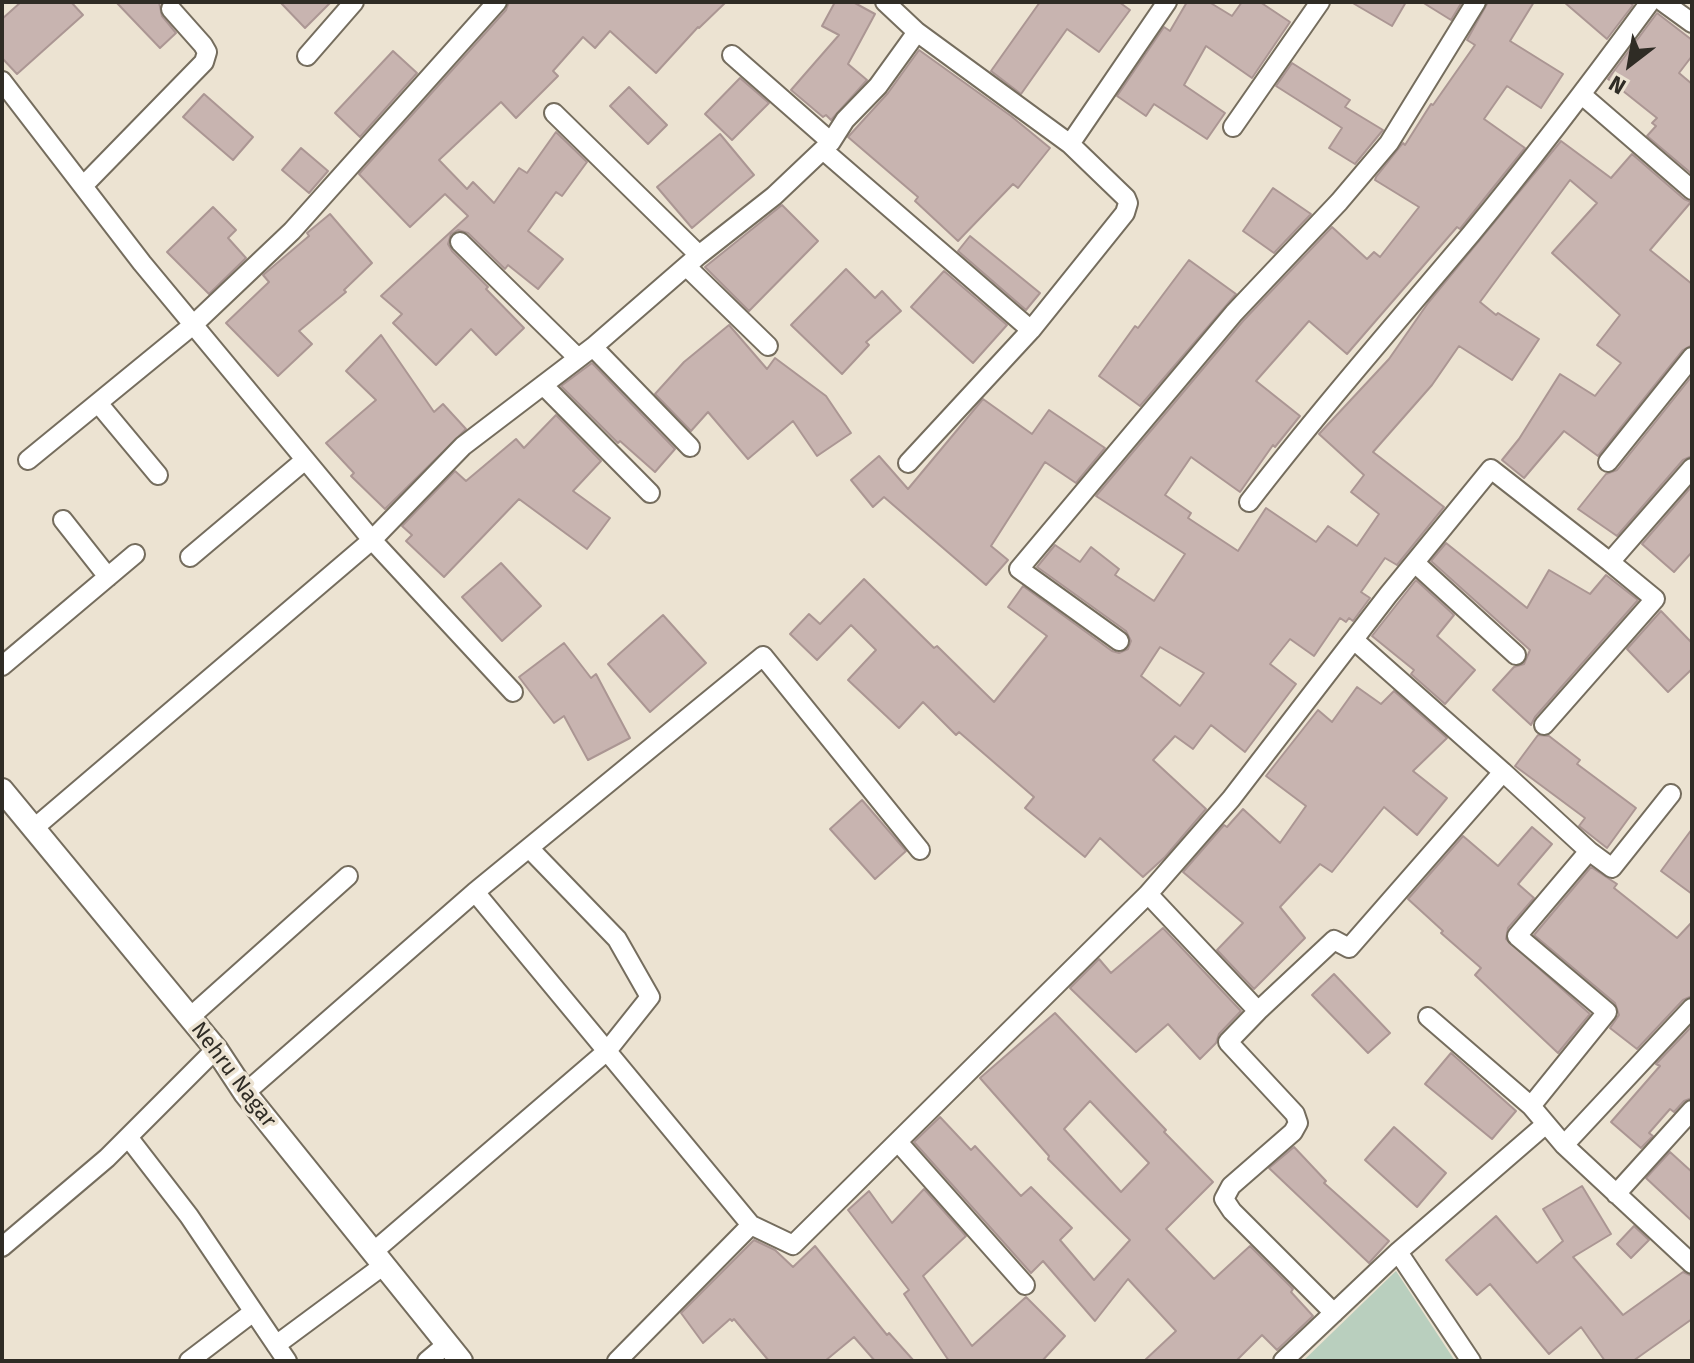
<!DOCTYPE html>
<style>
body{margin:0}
#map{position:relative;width:1694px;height:1363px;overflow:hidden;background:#ece3d2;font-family:"Fira Sans",sans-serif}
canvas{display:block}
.frame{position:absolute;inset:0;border:4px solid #2f2c25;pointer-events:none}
.north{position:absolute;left:1590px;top:24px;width:80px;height:80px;-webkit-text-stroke:6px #ece3d2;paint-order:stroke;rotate:211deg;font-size:22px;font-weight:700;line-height:32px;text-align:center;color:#2f2c25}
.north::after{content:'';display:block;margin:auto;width:28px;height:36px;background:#2f2c25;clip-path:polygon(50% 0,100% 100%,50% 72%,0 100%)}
</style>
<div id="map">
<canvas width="1694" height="1363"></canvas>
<div class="frame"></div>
<div class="north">N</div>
</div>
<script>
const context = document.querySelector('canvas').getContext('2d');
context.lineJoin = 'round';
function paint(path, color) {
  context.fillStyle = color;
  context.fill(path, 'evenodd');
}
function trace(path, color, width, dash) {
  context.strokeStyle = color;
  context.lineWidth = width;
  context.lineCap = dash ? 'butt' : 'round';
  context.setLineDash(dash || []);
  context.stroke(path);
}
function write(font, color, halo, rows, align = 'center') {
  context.font = font + ' "Fira Sans",sans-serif';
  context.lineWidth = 7;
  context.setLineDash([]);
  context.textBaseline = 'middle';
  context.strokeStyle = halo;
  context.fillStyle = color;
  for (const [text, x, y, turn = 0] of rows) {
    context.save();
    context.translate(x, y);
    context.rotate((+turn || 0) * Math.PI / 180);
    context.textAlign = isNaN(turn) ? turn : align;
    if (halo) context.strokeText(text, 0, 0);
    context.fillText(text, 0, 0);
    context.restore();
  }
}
const green = new Path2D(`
 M1396 1271 1455 1361H1303Z`);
const building = new Path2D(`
 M21 2H71L83 15 17 74 2 58V19Z
 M116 2H159L162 16 176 33 160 48Z
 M280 2H331L305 28Z
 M509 2H726L699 28 698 27 656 73 610 31 595 48 583 37 553 71 558 76 516 118 501 102 439 160 467 189 473 182 494 203 519 168 527 173 556 132 587 162 562 196 556 192 528 231 563 259 538 289 508 265 505 269 468 233 458 230 451 234 448 244 452 251 488 287 486 289 524 328 496 355 471 329 436 365 393 323 402 314 381 296 468 216 445 194 410 227 359 174 506 10Z
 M835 2H853L875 14 848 64 867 80 831 120 826 115 823 117 791 90 839 35 822 26Z
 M1040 2H1119L1130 10 1099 52 1067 29 1021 94 991 71Z
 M1187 2H1209L1232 16 1242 2H1260L1290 22 1252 78 1206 46 1184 85 1225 113 1207 139 1154 104 1146 116 1117 96 1164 27 1170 31Z
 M1351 2H1406L1392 26Z
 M1422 2H1462L1451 20Z
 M1488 2H1534L1510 41 1563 74 1541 108 1507 86 1484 119 1525 148 1460 229 1457 227 1347 354 1309 321 1256 381 1300 416 1275 447 1273 445 1240 492 1191 457 1165 495 1191 513 1188 518 1238 551 1266 508 1316 542 1328 526 1357 546 1379 514 1351 492 1364 475 1319 434 1389 359 1428 303 1561 141 1611 178 1632 154 1684 199 1691 202 1650 250 1692 284V345L1683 350 1598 456 1564 431 1524 478 1502 460 1519 439 1560 374 1595 396 1621 363 1597 345 1620 315 1552 253 1597 203 1570 180 1480 302 1496 315 1498 313 1539 339 1512 380 1459 346 1432 385 1373 452 1444 507 1397 565 1385 558 1361 592 1370 598 1353 621 1349 618 1346 622 1340 618 1314 656 1290 639 1270 664 1296 684 1245 752 1211 725 1193 749 1175 736 1153 760 1206 809 1165 857 1143 877 1100 838 1085 857 1025 808 1034 797 959 732 956 735 923 702 899 728 848 680 876 650 851 625 817 660 790 634 809 614 820 624 864 579 934 648 937 646 994 702 1047 636 1008 607 1023 586 1112 651 1119 653 1128 649 1131 641 1126 631 1037 567 1055 545 1080 562 1091 547 1119 569 1115 575 1154 601 1185 554 1096 496 1243 321 1332 227 1367 259 1374 252 1380 257 1419 207 1375 180 1376 177 1403 143 1405 145 1431 104 1433 105 1475 45 1467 40ZM1160 647 1204 673 1180 706 1141 676Z
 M1564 2H1629L1633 5 1607 39Z
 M1657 13 1692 40V56L1679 73 1692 84V174L1647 136 1656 126 1652 123 1657 118 1608 79Z
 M919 50 1011 116 1050 148 1018 188 1013 184 958 241 915 201 918 197 848 137 888 93Z
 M393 51 417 73 360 137 335 113Z
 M1292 63 1350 100 1345 107 1383 130 1355 164 1329 148 1342 128 1276 86Z
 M740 78 769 103 732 140 705 114Z
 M629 87 667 125 648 144 610 106Z
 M204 94 253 137 233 160 183 117Z
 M720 134 754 175 692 228 657 187Z
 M301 148 328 171 309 193 282 170Z
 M1273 188 1311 214 1274 253 1243 231Z
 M782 205 818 241 749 311 705 267Z
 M213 207 236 230 228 238 246 258 209 294 167 252Z
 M330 214 372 263 344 290 346 292 299 331 312 344 278 376 226 323 269 282 263 275 309 236 307 233Z
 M970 236 1040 293 1026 310 958 251Z
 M1189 260 1236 294 1140 406 1099 376 1135 326 1138 328Z
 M846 269 875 298 882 291 901 311 866 342 869 345 842 374 791 325Z
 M944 271 1007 325 973 363 911 307Z
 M729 325 767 369 775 358 826 396 851 433 817 456 793 421 748 459 708 412 691 431 655 394 684 362Z
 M381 335 434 412 443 404 466 429 385 509 351 476 354 473 326 443 376 400 346 371Z
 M592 363 675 449 655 472 620 441 618 443 561 386Z
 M1692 376V456L1683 460 1617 536 1578 509 1606 474 1617 470Z
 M983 399 1032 434 1049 410 1105 448 1076 483 1045 462 991 546 1008 560 986 585 884 497 873 507 851 480 879 456 908 489Z
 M556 415 601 461 573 491 610 518 587 549 519 499 444 577 406 541 412 535 402 526 455 471 466 481 516 439 524 448Z
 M1692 486V552L1674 572 1642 544Z
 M1446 543 1527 608 1549 570 1590 594 1606 575 1638 600 1535 717 1531 725 1493 690 1514 667 1524 664 1530 650 1431 561Z
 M501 563 541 606 502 641 462 597Z
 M1416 580 1454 615 1437 636 1475 670 1445 704 1411 674 1414 670 1372 636Z
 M1661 611 1692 643V669L1668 692 1627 649Z
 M663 615 706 663 650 712 608 664Z
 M564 643 591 678 596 674 630 738 588 760 564 716 554 723 519 677Z
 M1357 687 1381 704 1394 691 1447 738 1413 771 1447 798 1417 835 1384 807 1332 872 1320 864 1280 907 1305 938 1254 989 1217 950 1243 923 1183 872 1224 825 1227 827 1243 809 1280 843 1306 806 1266 776 1318 710 1332 722Z
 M1538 735 1549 736 1580 760 1577 764 1636 808 1607 848 1579 826 1585 818 1515 766Z
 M862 800 906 851 875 879 830 829Z
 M1532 827 1552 844 1518 884 1534 898 1508 928 1506 939 1590 1014 1558 1053 1475 975 1481 968 1441 933 1443 931 1408 899 1463 836 1498 866Z
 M1692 829V894L1661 871Z
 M1591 867 1617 884 1614 888 1677 938 1692 922V996L1683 1000 1637 1049 1610 1028 1619 1015 1615 1003 1534 935Z
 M1163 928 1241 1011 1219 1034 1216 1043 1200 1059 1168 1024 1136 1052 1070 988 1099 959 1111 973Z
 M1334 974 1390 1033 1368 1053 1312 995Z
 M1055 1013 1166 1130 1164 1132 1213 1182 1166 1229 1214 1279 1250 1246 1293 1289 1291 1292 1313 1316 1277 1350 1262 1335 1236 1361H1144L1176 1331 1128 1279 1095 1321 1043 1261 1031 1273 914 1142 940 1117 971 1150 975 1146 1021 1196 1031 1187 1072 1228 1060 1240 1094 1280 1130 1240 1048 1159 1049 1156 980 1078ZM1090 1101 1149 1163 1121 1192 1064 1129Z
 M1692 1026V1098L1684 1101 1674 1112 1670 1109 1649 1133 1653 1136 1641 1148 1611 1122 1660 1066 1656 1064Z
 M1451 1053 1516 1111 1492 1139 1425 1084Z
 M1394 1127 1446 1173 1417 1207 1365 1160Z
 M1294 1147 1326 1181 1324 1183 1389 1241 1369 1263 1269 1168Z
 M1670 1152 1692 1172V1221L1646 1178Z
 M1582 1186 1611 1234 1573 1257 1623 1315 1683 1272 1692 1276V1319L1633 1361H1605L1581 1327 1549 1354 1490 1284 1477 1295 1446 1260 1496 1216 1537 1263 1563 1241 1543 1209Z
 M924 1189 966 1236 923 1276 972 1346 1026 1297 1065 1336 1042 1361H949L904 1294 909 1290 848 1210 869 1191 892 1223Z
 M1634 1226 1649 1240 1631 1258 1617 1244Z
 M754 1240 775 1250 793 1267 815 1246 887 1335 889 1333 914 1361H875L854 1337 825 1361H769L734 1319 732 1321 730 1319 703 1343 681 1313Z`);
const minor = new Path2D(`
 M885 2 917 32 1070 144 1167 2
 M1663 2 1692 23
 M732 55 831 142
 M307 56 354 2
 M2 81 142 263 372 540 513 692
 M1582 95 1692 190
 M554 113 699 255
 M1233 127 1320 2
 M823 150 1031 330
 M83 186 204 62 207 52 203 45 171 9
 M460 242 578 358
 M687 267 768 346
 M593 347 690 447
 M543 385 650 493
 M98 403 158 475
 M28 460 193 325 292 231 497 2
 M1608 462 1692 357
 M908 463 1031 330 1125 213 1128 203 1126 198 1070 144
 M1249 502C1320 410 1396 323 1471 234 1533 159 1592 81 1650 2
 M63 520 108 577
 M190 557 305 460
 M1415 563 1516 655
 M1354 640 1503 772 1349 948 1334 940 1258 1011 1148 894 1231 799 1388 595 1491 469 1610 562 1692 468
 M1119 641 1019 569 1234 313 1339 202 1389 143 1476 2
 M2 666 135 554
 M1544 725 1655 599 1610 562
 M1503 772 1589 851 1517 936 1607 1012 1531 1106
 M33 829 372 540 463 446 593 347 699 255 774 196 831 142 845 120 878 86 917 32
 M1589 851 1612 868 1671 794
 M475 892 751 1225 617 1361
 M1258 1011 1228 1042 1295 1114 1298 1123 1293 1132 1231 1186 1224 1199 1232 1211 1334 1313
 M1428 1017 1531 1106 1564 1145 1692 1264
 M189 1018 348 876
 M245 1093 475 892 763 656 920 850
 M128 1137 189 1216 287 1361
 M898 1142 1025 1285
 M1564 1145 1692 1008
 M1616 1194 1692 1110
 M751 1225 793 1245 1148 894
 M2 1247 107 1158 216 1049
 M373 1252 607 1051 650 997 617 939 529 848
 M1398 1252 1471 1361
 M276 1345 384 1265
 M189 1361 252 1313
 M427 1361 447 1344
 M1283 1361 1398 1252 1546 1124`);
const tertiary = new Path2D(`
 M2 790 216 1049 245 1093 461 1361`);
const streetNames = [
 ["Nehru Nagar",233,1075,53]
];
paint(green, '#b9cfbe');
paint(building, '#c8b4b0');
trace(building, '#ab9693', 2);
trace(minor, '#756d5e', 22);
trace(tertiary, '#756d5e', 26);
trace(minor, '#fff', 18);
trace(tertiary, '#fff', 22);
write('22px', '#2f2c25', '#ece3d2', streetNames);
</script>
